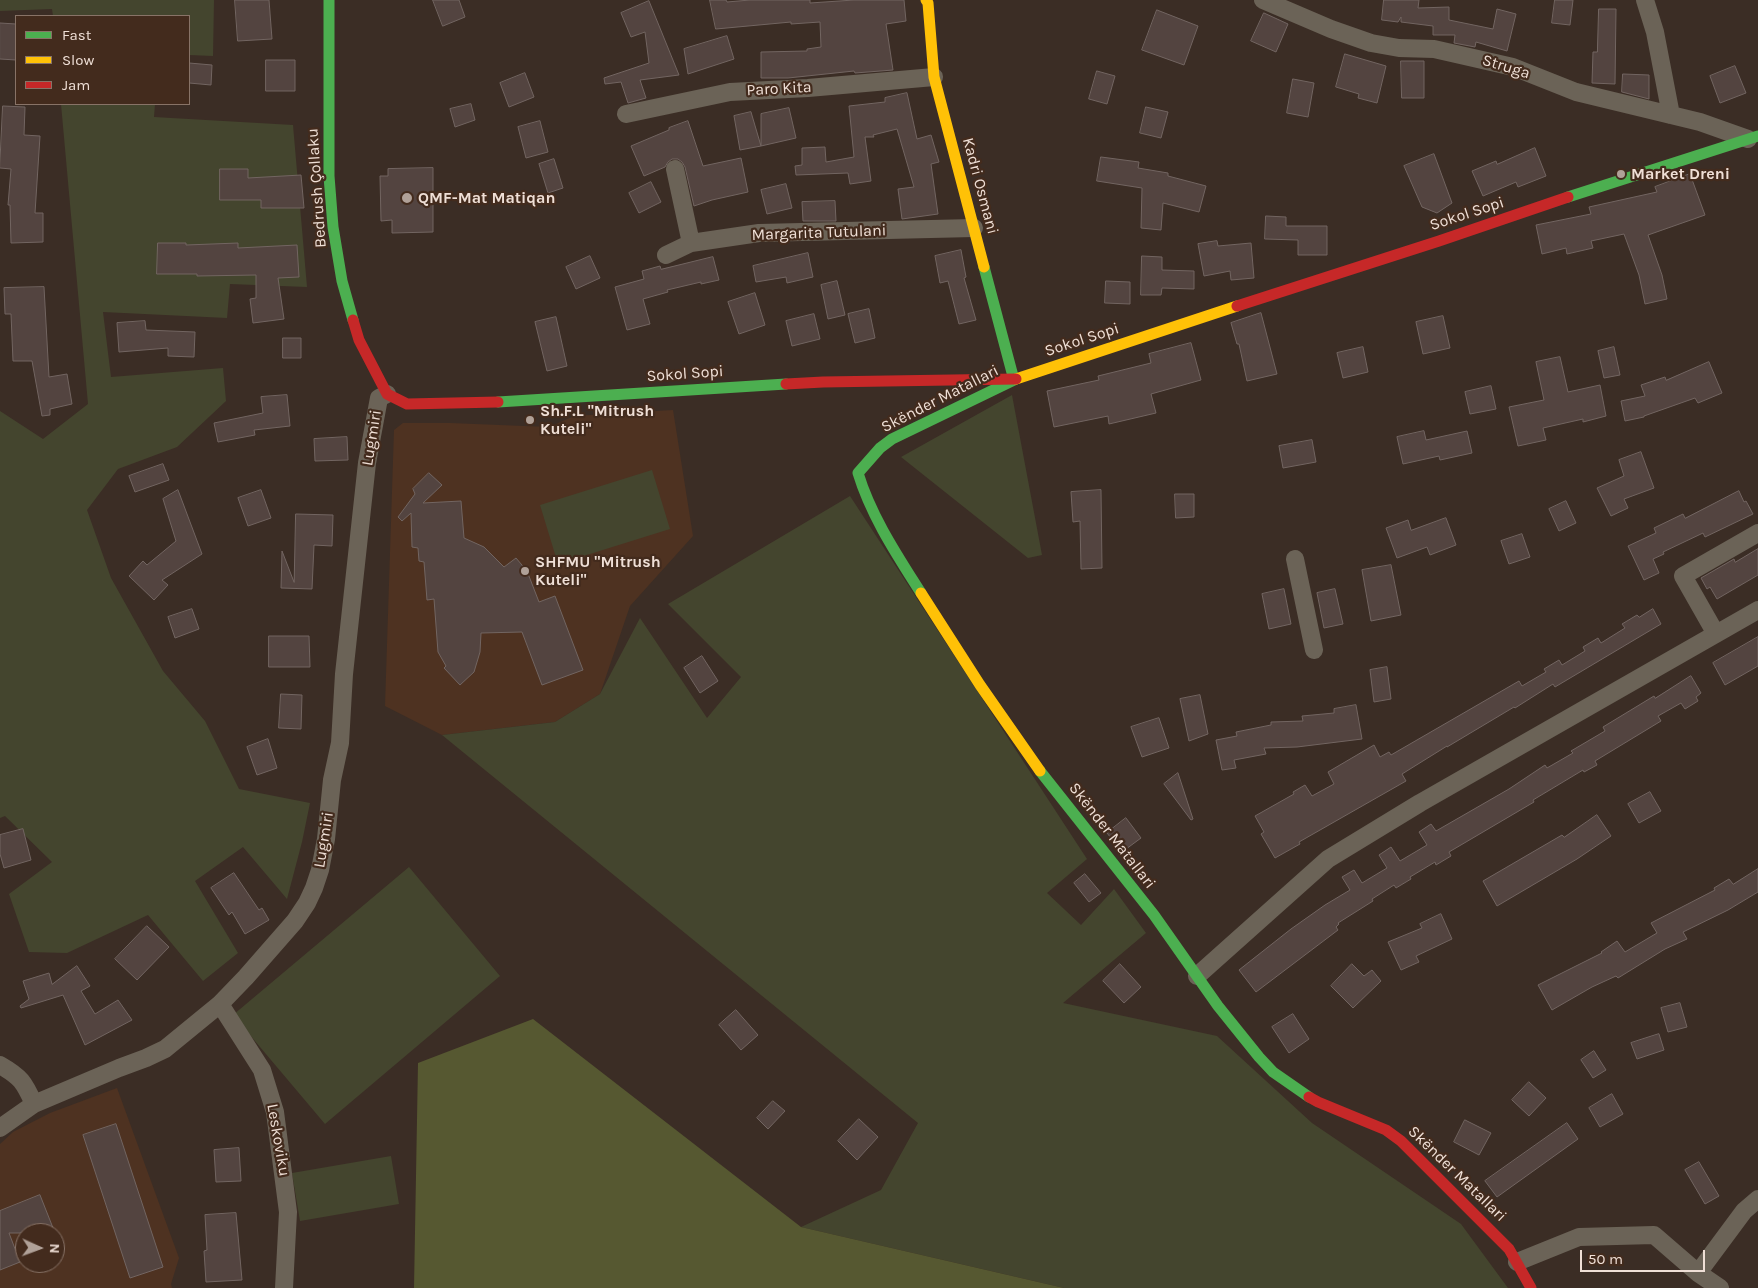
<!DOCTYPE html>
<meta charset="utf-8">
<style>
body{margin:0}
#map{position:relative;width:1758px;height:1288px;overflow:hidden;background:#3b2d25;font-family:Karla,sans-serif}
canvas{display:block}
.legend{position:absolute;left:15px;top:15px;width:175px;height:90px;box-sizing:border-box;background:#432b1d;border:1px solid #887367;margin:0;padding:6px 9px;list-style:none;font-size:15px;color:#efdfd6}
.legend li{display:flex;align-items:center;gap:10px;height:25px}
.legend b{width:25px;border:1px solid #887367}
.north{position:absolute;left:15px;top:1223px;width:50px;height:50px;box-sizing:border-box;background:#432b1d;border:1px solid #887367;border-radius:50%;rotate:92deg;font-size:14px;font-weight:700;line-height:20px;text-align:center;color:#efdfd6}
.north::after{content:'';display:block;margin:auto;width:18px;height:22px;background:#b0a198;clip-path:polygon(50% 0,100% 100%,50% 72%,0 100%)}
.scale{position:absolute;left:1580px;top:1250px;width:125px;height:22px;box-sizing:border-box;border:2px solid #efdfd6;border-top:0;padding-left:6px;font-size:15px;line-height:18px;white-space:nowrap;color:#efdfd6;-webkit-text-stroke:4px #432b1d;paint-order:stroke}
</style>
<div id="map">
<canvas width="1758" height="1288"></canvas>
<ul class="legend">
<li><b style="height:6px;background:#4caf50"></b>Fast</li>
<li><b style="height:6px;background:#ffc107"></b>Slow</li>
<li><b style="height:6px;background:#c62828"></b>Jam</li>
</ul>
<div class="north">N</div>
<div class="scale">50 m</div>
</div>
<script>
const context = document.querySelector('canvas').getContext('2d');
context.lineJoin = 'round';
function paint(path, color) {
  context.fillStyle = color;
  context.fill(path, 'evenodd');
}
function trace(path, color, width, dash) {
  context.strokeStyle = color;
  context.lineWidth = width;
  context.lineCap = dash ? 'butt' : 'round';
  context.setLineDash(dash || []);
  context.stroke(path);
}
function write(font, color, halo, rows, align = 'center') {
  context.font = font + ' Karla,sans-serif';
  context.lineWidth = 4.5;
  context.setLineDash([]);
  context.textBaseline = 'middle';
  context.strokeStyle = halo;
  context.fillStyle = color;
  for (const [text, x, y, turn = 0] of rows) {
    context.save();
    context.translate(x, y);
    context.rotate((+turn || 0) * Math.PI / 180);
    context.textAlign = isNaN(turn) ? turn : align;
    if (halo) context.strokeText(text, 0, 0);
    context.fillText(text, 0, 0);
    context.restore();
  }
}
const built = new Path2D(`
 M673 410 693 536 630 606 600 694 555 722 442 735 385 706 394 430 403 423H450L549 427 574 416Z
 M117 1088 179 1258 171 1284 172 1288H0V1144L13 1132 50 1113ZM25 1233H55V1263H25Z`);
const green = new Path2D(`
 M0 0H214L213 56 189 55V16H53L52 9 0 11Z
 M61 104H155L154 117 293 125 307 287 230 284 227 318 103 312 111 377 223 368 226 401 177 447 118 469 87 510 111 578 163 671 205 721 239 789 310 803 302 842 287 899 243 847 195 881 238 953 203 981 148 915 67 953 29 952 9 894 52 862 5 816 0 818V411L43 439 88 404Z
 M1012 395 1042 555 1028 558 901 457Z
 M652 470 670 529 558 564 540 505Z
 M850 496 1087 859 1047 893 1081 925 1114 889 1146 933 1063 1003 1217 1036 1312 1123 1461 1224 1508 1288H1064L801 1227 881 1190 918 1123 442 735 555 722 600 694 640 618 707 718 741 677 668 604Z
 M409 867 500 976 325 1124 233 1015Z
 M391 1156 399 1204 300 1221 292 1173Z`);
const forest = new Path2D(`
 M533 1019 801 1227 1064 1288H414L418 1063Z`);
const building = new Path2D(`
 M235 0H269L272 39 238 41Z
 M433 0H459L465 17 443 26Z
 M710 0H726L727 2 750 0H810V3L854 0H904L906 21 886 24 893 70 855 73 854 71 788 78H761V52L807 51V49L821 47 820 22 791 24V22L716 29Z
 M1384 0H1419L1418 8 1449 7V20L1493 29 1497 9 1516 14 1507 51 1476 42 1475 47 1454 43 1455 35H1433V26L1401 22V17L1398 22 1382 20Z
 M1555 0H1573L1570 25 1552 23Z
 M649 1 679 75 640 80 646 98 628 103 621 82 605 84 604 78 649 63 645 32 631 37 621 13Z
 M1599 9H1616L1615 84 1592 83 1593 52H1597Z
 M1157 10 1198 26 1184 65 1142 50Z
 M1264 13 1288 24 1276 52 1251 41Z
 M0 23 16 24V60L0 59Z
 M727 36 734 59 688 74 684 49Z
 M1345 54 1386 66 1377 103 1358 98 1359 94 1336 87Z
 M266 60H295V91H266Z
 M1401 61H1424V98H1402Z
 M189 63 212 65 211 85 189 83Z
 M1735 66 1746 93 1720 103 1710 76Z
 M1097 71 1115 76 1107 104 1089 99Z
 M525 73 534 97 509 107 500 83Z
 M1623 74 1649 75V99L1622 92Z
 M1293 79 1314 83 1308 117 1287 113Z
 M907 93 917 139 931 135 939 162 931 164 938 214 902 219 898 189 914 187 897 129 873 135 874 137H865L871 181 850 184 848 173 796 175 795 166 802 165V148L825 147 826 162 854 157 849 106 885 102V98Z
 M471 104 475 120 455 127 450 109Z
 M3 106 25 107 24 135 40 136 35 213H43V242L11 243 10 205H8L11 169 0 168Z
 M1146 107 1168 112 1161 138 1140 133Z
 M789 108 796 138 761 146V114Z
 M751 112 761 146 740 150 734 116Z
 M540 121 548 152 526 158 518 127Z
 M688 121 703 166 741 158 748 192 712 200 694 206 685 167 682 162 678 159H672L668 162 665 167 644 176 631 146 669 130V128Z
 M1535 148 1546 176 1518 187 1516 182 1483 196 1472 171 1496 161 1497 164Z
 M1434 154 1452 203 1437 213 1422 207 1404 166Z
 M1101 157 1139 162 1138 168 1168 173V176L1206 186 1199 212 1163 203 1161 230 1141 228 1142 188 1097 181Z
 M554 159 563 188 548 193 539 164Z
 M433 168V232L392 233V220L381 221 380 176H388V169Z
 M220 169H248V178L301 175 304 208H261V200H220Z
 M1690 174 1705 215 1648 235 1662 275 1667 299 1645 304 1639 275 1624 234 1591 241 1593 248 1567 254 1566 248 1542 254 1536 225 1591 214 1589 207 1657 192 1655 187Z
 M651 182 661 202 639 213 629 193Z
 M786 184 792 208 767 214 761 190Z
 M835 201 836 221H803L802 202Z
 M1266 216 1286 217V226H1327V255H1298V240L1265 239Z
 M1217 241 1218 246 1251 243 1254 278 1231 280 1230 271 1204 276 1198 244Z
 M158 243H186V245L238 243V248L297 245 299 277 278 278 284 319 253 323 250 299 256 298V275L197 276V274H157Z
 M961 250 966 277 964 278 976 320 959 324 948 281 940 283 935 256Z
 M808 253 813 277 787 283 786 277 756 282 753 266Z
 M590 256 600 278 576 289 566 267Z
 M1142 256 1162 257V270L1194 271V289L1162 288 1161 295H1141Z
 M713 257 719 280 701 284V282L667 290 668 292 643 299 650 324 627 330 615 287 644 279 642 271 660 266 661 269Z
 M837 281 845 315 828 319 821 285Z
 M1106 281 1130 282V304L1105 303Z
 M44 287 49 377 67 374 72 404 50 409V415L42 416 32 361H13L11 314H5L4 288Z
 M755 293 765 325 739 334 728 302Z
 M869 309 875 338 855 343 848 314Z
 M1261 313 1277 374 1247 381 1239 344H1237L1231 323Z
 M814 314 820 339 792 346 786 321Z
 M1443 316 1450 348 1423 354 1416 322Z
 M556 317 567 366 547 371 535 322Z
 M145 321 146 330 195 332 194 357 168 356V348L119 352 117 323Z
 M283 338H301V358H283Z
 M1191 343 1201 380 1151 394 1156 413 1109 424 1108 416 1054 427 1047 391 1099 380 1098 376 1151 363 1149 354Z
 M1363 347 1368 372 1343 378 1337 353Z
 M1614 347 1620 375 1604 378 1598 351Z
 M1560 357 1568 392 1600 385 1606 416 1583 422V419L1543 428 1546 440 1518 446 1509 407 1544 400 1536 362Z
 M1709 362 1722 393 1698 403 1695 398 1644 416V417L1625 421 1621 401 1645 396 1641 385 1665 377 1666 380Z
 M1491 386 1496 409 1470 414 1465 392Z
 M287 395 290 426 254 430 255 435 218 442 214 423 263 413 261 397Z
 M1424 431 1426 440 1467 431 1472 453 1440 460 1439 456 1403 464 1397 437Z
 M347 437 348 460 315 461 314 439Z
 M1312 440 1316 462 1283 468 1279 446Z
 M1641 452 1654 488 1624 499 1628 508 1611 516 1597 488 1624 476 1619 460Z
 M163 464 169 480 135 492 129 476Z
 M429 473 442 485 423 503 461 501 464 538 484 547 504 567 516 558 527 571 539 602 555 596 583 670 542 685 522 632 481 633 480 652 474 672 460 685 444 668 446 666 438 652 434 599 427 600 424 562 419 561 418 548 412 547 411 513 402 521 398 517 415 494 413 489Z
 M178 490 202 554 162 580 168 585 154 600 129 576 143 561 147 565 176 541 163 499Z
 M261 490 271 518 248 526 238 498Z
 M1101 490 1102 568 1081 569 1080 521 1073 522 1071 492Z
 M1739 491 1744 502 1746 501 1753 514 1705 537 1703 533 1663 552 1664 554 1653 559 1659 573 1644 580 1628 546 1656 533 1654 528 1683 514 1685 518Z
 M1175 494H1194V517L1176 518Z
 M1566 501 1576 523 1559 531 1549 509Z
 M296 514 333 515 332 546 314 545 312 589 281 588 282 551 294 582Z
 M1446 518 1456 545 1430 555 1427 547 1397 558 1386 528 1408 520 1411 530Z
 M1522 534 1530 557 1509 564 1501 541Z
 M1758 549V575L1717 599 1710 587 1707 589 1701 578 1734 559 1735 562Z
 M1391 565 1401 615 1371 621 1362 570Z
 M1284 589 1291 624 1269 629 1262 594Z
 M1335 589 1343 624 1324 628 1317 593Z
 M192 609 199 629 175 638 168 617Z
 M1653 609 1661 624 1555 687 1553 684 1515 708 1514 707 1447 747V746L1402 774 1406 781 1299 842 1300 844 1275 858 1261 834 1264 832 1255 816 1294 794 1293 792 1305 785 1312 796 1334 784 1328 772 1374 745 1380 757 1389 752 1391 755 1519 681 1522 686 1546 672 1544 669 1559 660 1562 665 1585 651 1583 647 1598 638 1601 643 1625 628 1622 624 1637 615 1639 617Z
 M269 636H309L310 667H269Z
 M1758 637V666L1725 685 1713 663Z
 M702 656 718 681 700 693 684 668Z
 M1387 667 1391 699 1374 702 1370 670Z
 M1691 676 1701 693 1696 697 1698 701 1685 709 1681 703 1658 716 1661 721 1595 761 1597 765 1584 772 1583 770 1533 800 1534 802 1449 852 1451 856 1436 865 1435 862 1410 877 1411 879 1396 888 1394 885 1372 899 1373 901 1338 923 1339 924 1336 927 1338 930 1256 992 1239 970 1291 929 1325 905 1350 890 1342 877 1354 870 1362 883 1387 868 1379 855 1391 847 1400 861 1427 845 1419 832 1431 824 1436 831 1509 789 1545 765 1547 768 1573 753 1571 751 1605 731 1603 727 1654 696 1655 698Z
 M281 694 302 695 301 729 279 728Z
 M1200 695 1208 734 1189 741 1180 699Z
 M1356 705 1362 739 1297 747 1264 748 1266 754 1234 760 1236 768 1222 770 1216 740 1237 736 1236 732 1271 725V722L1303 721 1302 716 1334 713V709Z
 M1159 718 1169 748 1142 757 1131 727Z
 M268 739 277 768 257 775 247 747Z
 M1178 773 1193 819 1191 820 1164 784Z
 M1650 792 1661 811 1639 823 1628 804Z
 M1597 815 1611 836 1577 859 1497 906 1483 881 1562 835 1564 837Z
 M1126 818 1141 838 1122 852 1107 833Z
 M23 829 31 860 4 868 0 854V835Z
 M1758 869V892L1728 910 1683 932 1687 939 1665 949 1618 978 1616 976 1592 987 1552 1010 1538 985 1602 953 1601 952 1617 941 1625 952 1657 933 1651 923 1715 890 1714 888 1729 879 1733 884Z
 M234 873 259 910 262 908 269 920 245 934 232 912 229 915 211 888Z
 M1085 874 1101 893 1089 902 1074 883Z
 M1441 914 1452 939 1416 956 1419 962 1401 970 1388 942 1422 928 1420 924Z
 M147 926 169 947 137 980 115 959Z
 M1120 964 1141 987 1124 1003 1103 981Z
 M1352 964 1364 976 1372 970 1381 981 1353 1008 1331 986Z
 M77 966 90 986 81 991 95 1014 118 1000 132 1020 85 1045 63 995 21 1008 20 1006 29 999 23 981 49 973 52 984Z
 M1680 1003 1687 1027 1668 1032 1661 1008Z
 M736 1010 758 1035 741 1050 719 1025Z
 M1293 1014 1309 1039 1289 1053 1272 1027Z
 M1659 1034 1664 1050 1637 1059 1631 1043Z
 M1594 1051 1606 1070 1593 1078 1581 1060Z
 M1529 1082 1546 1098 1529 1116 1512 1100Z
 M1612 1094 1623 1114 1600 1127 1589 1108Z
 M773 1101 785 1111 768 1129 757 1118Z
 M859 1119 878 1137 857 1160 838 1141Z
 M1465 1120 1491 1133 1479 1155 1454 1142Z
 M1567 1123 1578 1139 1497 1197 1485 1181Z
 M116 1124 163 1267 130 1278 83 1135Z
 M239 1148 241 1181 216 1182 214 1150Z
 M1699 1162 1719 1196 1705 1204 1685 1170Z
 M40 1195 55 1233H9L20 1262 0 1270V1211Z
 M236 1213 242 1280 206 1282 204 1251 207 1250 205 1215Z`);
const street = new Path2D(`
 M1263 0 1331 29 1371 43 1399 48 1434 49 1513 67 1576 92 1700 122 1748 139
 M1645 0 1655 32 1671 115
 M626 114 730 92 808 88 934 77
 M675 169 691 243
 M666 255 691 243 759 233 974 228
 M1295 559 1314 650
 M1716 634 1683 576 1758 533
 M1197 976 1328 859 1420 803 1758 610
 M220 1004 262 1070 275 1112 288 1212 284 1288
 M0 1065C21 1077 24 1082 34 1104
 M0 1128 34 1104 119 1068 146 1058 165 1049 220 1004 246 977 295 921 307 903 314 888 320 870 326 839 332 780 340 743 344 674 367 463 379 398 387 394
 M1517 1262 1579 1237 1654 1235 1698 1273 1720 1288
 M1698 1273 1744 1211 1758 1199`);
const fast = new Path2D(`
 M329 0V176L333 227 342 281 353 320
 M1568 197 1758 136
 M498 402 786 384
 M921 593C897 555 871 516 858 473L880 448 892 439 1014 380 984 267
 M1040 771 1154 915 1218 1006 1259 1057 1273 1072 1309 1097`);
const slow = new Path2D(`
 M926 0 928 3 934 77 984 267
 M1016 379 1237 306
 M921 593 980 685 1040 771`);
const jam = new Path2D(`
 M1237 306 1439 241 1568 197
 M353 320 359 340 387 394 407 404 498 402
 M786 384 823 382 1016 379
 M1309 1097 1318 1102 1386 1130 1401 1141 1509 1249 1531 1288`);
const markers = [
 [1621,174,5,"#b0a198"],
 [407,198,6,"#b0a198"],
 [530,420,5,"#b0a198"],
 [525,571,5,"#b0a198"]
];
const streetNames = [
 ["Struga",1506,67,17],
 ["Paro Kita",779,89,-3],
 ["Kadri Osmani",980,186,75],
 ["Bedrush Çollaku",317,188,-94],
 ["Sokol Sopi",1467,214,-18],
 ["Margarita Tutulani",819,233,-2],
 ["Sokol Sopi",1082,340,-18],
 ["Sokol Sopi",685,374,-4],
 ["Skënder Matallari",940,399,-27],
 ["Lugmiri",372,438,-81],
 ["Skënder Matallari",1112,836,52],
 ["Lugmiri",324,840,-81],
 ["Leskoviku",278,1140,80],
 ["Skënder Matallari",1457,1174,44]
];
const poiNames = [
 ["Market Dreni",1631,174],
 ["QMF-Mat Matiqan",418,198],
 ["Sh.F.L \"Mitrush",540,411],
 ["Kuteli\"",540,429],
 ["SHFMU \"Mitrush",535,562],
 ["Kuteli\"",535,580]
];
paint(built, '#4e3221');
paint(green, '#44452e');
paint(forest, '#565831');
paint(building, '#534440');
trace(building, '#726561', 1);
trace(street, '#6b6357', 18);
trace(fast, '#4caf50', 11);
trace(slow, '#ffc107', 11);
trace(jam, '#c62828', 11);
for (const [x, y, r, color] of markers) {
  const dot = new Path2D();
  dot.arc(x, y, r, 0, 2 * Math.PI);
  context.fillStyle = color;
  context.fill(dot);
  trace(dot, '#432b1d', 2);
}
write('16px', '#efdfd6', '#432b1d', streetNames);
write('bold 16px', '#efdfd6', '#432b1d', poiNames, 'left');
</script>
